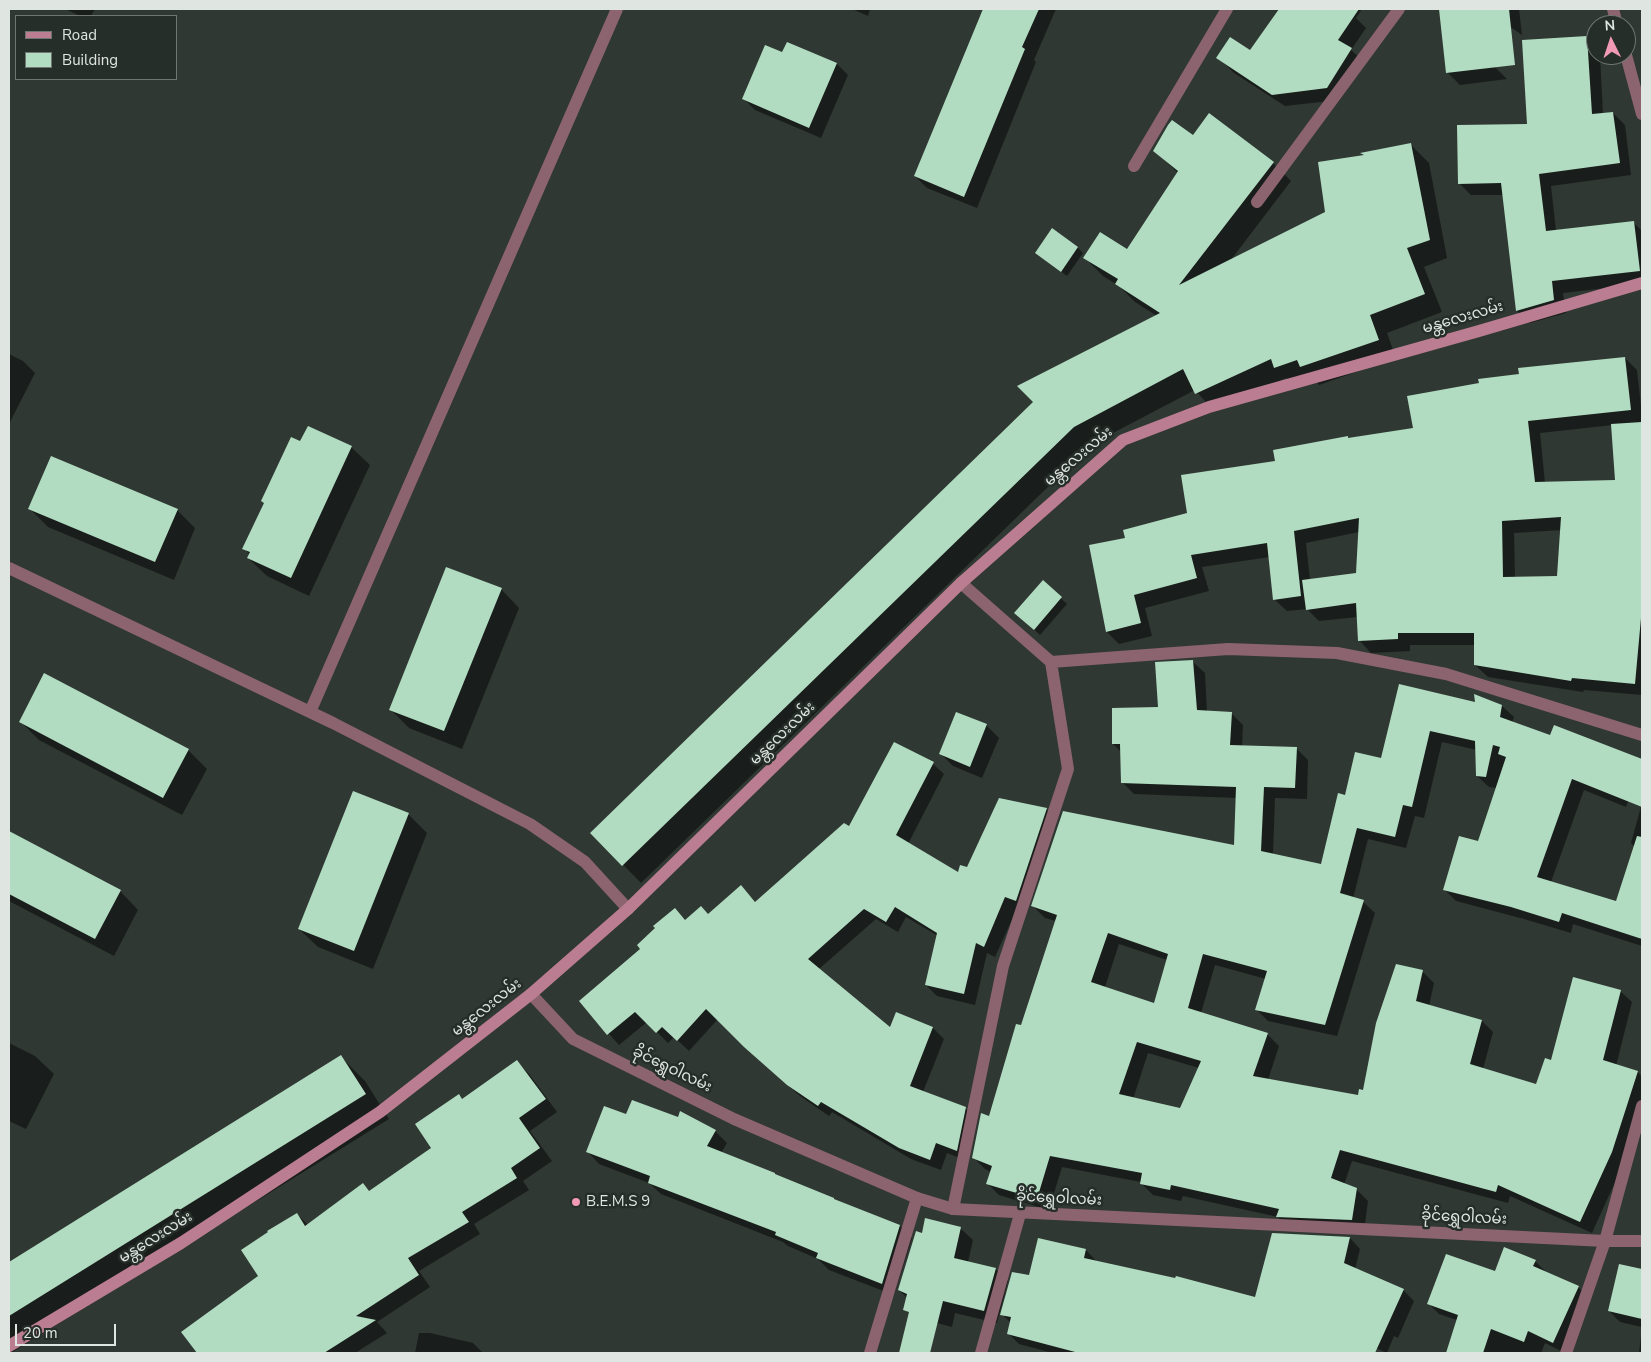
<!DOCTYPE html>
<meta charset="utf-8">
<style>
body{margin:0}
#map{position:relative;width:1651px;height:1362px;overflow:hidden;background:#303833;font-family:"Nunito Sans",sans-serif}
canvas{display:block}
.frame{position:absolute;inset:0;border:10px solid #dfe5e1;pointer-events:none}
.legend{position:absolute;left:15px;top:15px;width:162px;height:65px;box-sizing:border-box;background:#262e29;border:1px solid #707773;margin:0;padding:6px 9px;list-style:none;font-size:15px;color:#dfe5e1}
.legend li{display:flex;align-items:center;gap:10px;height:25px}
.legend b{width:25px;border:1px solid #707773}
.north{position:absolute;left:1586px;top:15px;width:50px;height:50px;box-sizing:border-box;background:#262e29;border:1px solid #707773;border-radius:50%;rotate:356deg;font-size:14px;font-weight:700;line-height:20px;text-align:center;color:#dfe5e1}
.north::after{content:'';display:block;margin:auto;width:18px;height:22px;background:#f09ab6;clip-path:polygon(50% 0,100% 100%,50% 72%,0 100%)}
.scale{position:absolute;left:15px;top:1324px;width:101px;height:22px;box-sizing:border-box;border:2px solid #dfe5e1;border-top:0;padding-left:6px;font-size:15px;line-height:18px;white-space:nowrap;color:#dfe5e1;-webkit-text-stroke:4px #262e29;paint-order:stroke}
</style>
<div id="map">
<canvas width="1651" height="1362"></canvas>
<div class="frame"></div>
<ul class="legend">
<li><b style="height:6px;background:#bb7d91"></b>Road</li>
<li><b style="height:14px;background:#b1dcc1"></b>Building</li>
</ul>
<div class="north">N</div>
<div class="scale">20 m</div>
</div>
<script>
const context = document.querySelector('canvas').getContext('2d');
context.lineJoin = 'round';
function paint(path, color) {
  context.fillStyle = color;
  context.fill(path, 'evenodd');
}
function trace(path, color, width, dash) {
  context.strokeStyle = color;
  context.lineWidth = width;
  context.lineCap = dash ? 'butt' : 'round';
  context.setLineDash(dash || []);
  context.stroke(path);
}
function write(font, color, halo, rows, align = 'center') {
  context.font = font + ' "Nunito Sans","Noto Sans Myanmar",sans-serif';
  context.lineWidth = 5;
  context.setLineDash([]);
  context.textBaseline = 'middle';
  context.strokeStyle = halo;
  context.fillStyle = color;
  for (const [text, x, y, turn = 0] of rows) {
    context.save();
    context.translate(x, y);
    context.rotate((+turn || 0) * Math.PI / 180);
    context.textAlign = isNaN(turn) ? turn : align;
    if (halo) context.strokeText(text, 0, 0);
    context.fillText(text, 0, 0);
    context.restore();
  }
}
const shadow = new Path2D(`
 M65 9H95L91 16H80Z
 M852 9H870L868 16Z
 M984 9H1056L1034 60 1036 62 977 208 927 188 915 176Z
 M1285 9H1362L1356 18 1366 28 1351 50 1363 61 1339 100 1285 106 1234 73 1222 61 1251 52 1273 28Z
 M1485 9H1519L1522 35Z
 M1443 34 1496 68 1507 79 1460 85 1448 73Z
 M1587 37 1596 46V55H1600L1603 114 1613 113 1625 125 1631 175 1551 186 1556 231 1634 223 1642 231V284L1563 293 1566 313 1530 323 1517 311 1504 195H1471L1459 183 1528 125Z
 M783 54 837 64 848 75 821 138 755 110 744 99Z
 M1193 137 1273 163 1291 181 1230 261 1327 212 1365 156 1363 154 1411 145 1429 163 1447 258 1424 267 1442 312 1387 333 1396 358 1319 385 1313 378 1294 386 1286 378 1214 411 1195 390 1092 444 641 883 592 833 1157 316 1135 302 1119 286 1103 276 1085 258 1127 251 1178 173 1154 150Z
 M1078 248 1083 253 1067 276 1037 253Z
 M9 354 23 361 35 373 9 424Z
 M1625 358 1637 370 1642 415V531L1608 533 1642 540V695L1584 690 1583 692 1488 677 1475 665V645H1410V651L1371 653 1359 640 1358 617 1319 621 1307 609 1287 611 1274 599 1270 557 1202 567 1209 591 1145 608 1152 636 1119 644 1107 632 1127 539 1188 514 1277 462 1349 439 1414 429ZM1613 425 1616 481 1545 483 1540 433ZM1562 530 1558 577 1515 578 1514 533ZM1359 532 1357 574 1310 580 1306 543Z
 M301 443 351 447 370 465 309 596 267 576 248 558 250 555 244 548Z
 M30 509 177 510 195 528 174 580 48 527Z
 M1043 582 1067 604 1040 635 1022 618Z
 M501 589 519 608 462 749 409 728 391 710Z
 M1193 662 1205 673 1207 712 1231 713 1243 725 1242 747 1296 748 1308 760 1307 799 1275 798 1273 854 1322 865 1346 797 1382 760 1476 703 1502 706 1514 717 1512 723 1642 768 1626 807 1584 790 1551 882 1616 902 1635 847 1631 843 1642 803V946L1573 924 1571 933 1524 919 1456 901 1445 890 1478 843 1497 788 1489 787 1477 776V750L1442 742 1424 818 1415 816 1406 848 1368 839 1353 899 1363 902 1375 913 1337 1036 1268 1021 1257 1010 1266 979 1215 965 1201 1013 1267 1034 1279 1046 1268 1080 1359 1096 1364 1091 1422 971 1434 983 1429 1006 1482 1021 1493 1032 1483 1069 1537 1086 1552 1061 1620 991 1632 1002 1616 1066 1638 1072 1642 1077V1106L1634 1140 1592 1233 1510 1196 1508 1203 1352 1161 1344 1185 1356 1189 1368 1201 1364 1232 1289 1228 1278 1217 1183 1196 1181 1201 1153 1195 1141 1183V1182L1062 1167 1049 1210 999 1195 988 1184 991 1172 985 1169 973 1157 990 1118 1022 1027 1056 921 1045 918 1033 906 1235 846 1237 798 1134 794 1122 782 1121 752 1113 744 1159 708ZM1119 944 1167 960 1155 1005 1105 987ZM1148 1053 1199 1068 1181 1110 1133 1099Z
 M45 675 188 750 207 769 182 815 39 740 20 721Z
 M986 725 999 738 982 778 953 766 941 754Z
 M933 764 944 774 908 844 959 874 968 869 1046 809 1057 820 995 957 987 953 975 1005 937 996 926 985 938 936 906 917 898 932 876 919 819 969 891 1029 897 1014 933 1028 944 1039 923 1092 965 1108 976 1119 967 1161 947 1153 941 1170 911 1159 832 1112 829 1116 800 1096 757 1058 718 1019 689 1051 674 1037 668 1043 647 1022 619 1045 580 1001 642 949 675 910 686 921 709 915 752 898 756 903Z
 M408 814 427 833 373 969 318 947 299 929Z
 M9 833 120 891 138 910 114 956 9 901Z
 M9 1043 35 1056 54 1074 26 1129 9 1121Z
 M341 1057 365 1081 389 1119 11 1353H9V1264Z
 M517 1062 529 1074 557 1112 530 1131 552 1161 523 1181 529 1190 474 1224 480 1234 419 1271 430 1287 377 1322 387 1333 355 1353H199L183 1332 259 1276 297 1214 308 1225 370 1192 432 1148 463 1100Z
 M627 1116 715 1131 727 1143 721 1153 900 1226 912 1238 894 1295 829 1270 818 1259 788 1246 783 1242 661 1194 649 1183 599 1164 588 1152Z
 M960 1228 973 1240 968 1262 996 1269 1008 1281 997 1323 955 1313 952 1327 918 1318 907 1298 899 1290 923 1235Z
 M1350 1238 1360 1249 1355 1269 1403 1290 1414 1301 1398 1338 1394 1336 1387 1353 1376 1348 1374 1353H1053L1019 1344 1008 1333 1011 1323 1002 1314 1030 1277 1086 1250 1097 1262 1256 1298Z
 M1535 1261 1545 1271 1544 1272 1578 1287 1588 1297 1563 1352 1545 1343 1541 1353H1447L1457 1320 1439 1314 1429 1304 1496 1273Z
 M1620 1265 1642 1270V1353H1639L1642 1327 1620 1322 1609 1311Z
 M419 1333H430L473 1343 483 1353H415Z`);
const building = new Path2D(`
 M983 9H1039L1022 47 1025 49 964 197 914 176Z
 M1279 9H1359L1338 40 1352 48 1327 88 1272 95 1216 58 1230 37 1250 50Z
 M1439 9H1509L1515 65 1446 73Z
 M1587 36 1592 114 1613 112 1620 163 1539 174 1546 231 1634 221 1640 271 1552 281 1554 300 1516 311 1501 183 1458 184 1457 125 1527 124 1522 40Z
 M787 42 837 63 809 128 742 99 765 45 782 52Z
 M1209 113 1274 162 1179 285 1325 212 1318 162 1364 155 1360 153 1411 143 1430 240 1407 248 1425 294 1370 315 1379 340 1300 367 1297 360 1274 368 1271 359 1195 394 1183 369 1074 427 622 866 590 833 1033 402 1017 386 1160 313 1115 284 1118 279 1083 258 1100 232 1127 249 1178 171 1153 151 1168 125 1172 120 1193 135Z
 M1052 228 1078 247 1061 272 1035 253Z
 M1625 357 1631 410 1528 421 1535 482 1615 480 1611 424 1642 422V607L1635 684 1572 678 1571 681 1474 665V633H1398V639L1358 641 1356 603 1306 610 1302 580 1356 573 1359 518 1294 531 1301 596 1273 600 1267 543 1191 555 1197 578 1134 595 1141 623 1106 632 1089 545 1125 538 1123 530 1187 513 1181 475 1275 461 1273 450 1348 436V438L1413 428 1407 396 1479 383 1478 379 1519 374 1518 368ZM1561 517 1557 576 1503 577 1502 521Z
 M308 426 352 446 291 578 247 558 250 552 242 549 264 503 261 501 291 437 300 441Z
 M51 456 178 509 155 562 28 509Z
 M446 567 502 588 444 731 389 710Z
 M1043 580 1062 597 1034 630 1014 613Z
 M1193 660 1197 710 1232 712 1230 745 1297 747 1295 788 1264 787 1261 851 1321 864 1338 793 1345 795 1355 752 1381 758 1399 684 1475 702 1474 694 1502 705 1500 717 1550 735 1554 725 1642 759V807L1572 779 1537 877 1616 901 1637 836 1642 837V939L1562 913 1559 922 1511 907 1443 890 1459 836 1478 841 1506 757 1498 754 1500 747 1493 745 1486 777 1476 776 1475 741 1430 731 1412 807 1403 805 1395 837 1357 828 1340 893 1364 900 1325 1025 1255 1010 1267 971 1203 954 1188 1008 1268 1033 1253 1076 1358 1095 1359 1089 1363 1090 1376 1023 1396 964 1423 970 1416 1001 1482 1020 1470 1064 1536 1084 1545 1058 1551 1060 1573 977 1621 990 1603 1060 1638 1071 1612 1152 1580 1222 1498 1185 1496 1192 1340 1150 1331 1178 1357 1188 1352 1220 1276 1217 1279 1209 1171 1185 1170 1190 1140 1184 1142 1173 1050 1156 1037 1199 986 1184 992 1166 972 1158 981 1113 989 1116 1016 1024 1021 1025 1057 915 1031 906 1063 811 1234 845 1236 787 1121 783 1120 744H1112V708L1158 707 1155 662ZM1108 933 1168 954 1154 1003 1091 982ZM1137 1042 1201 1061 1180 1108 1119 1094Z
 M44 673 189 749 163 798 19 722Z
 M956 712 987 724 970 767 939 754Z
 M894 742 934 762 896 835 958 872 960 865 967 867 999 798 1047 808 1016 901 1005 897 984 947 976 943 964 994 925 985 937 933 895 907 886 922 864 909 808 959 890 1027 896 1012 933 1027 910 1086 966 1107 957 1151 936 1143 930 1160 899 1148 821 1102 818 1106 787 1085 744 1047 706 1009 677 1041 662 1027 656 1033 635 1012 607 1035 579 1001 640 949 637 945 655 928 653 926 675 908 685 920 701 906 708 914 741 885 755 902 844 823 849 826Z
 M353 791 409 813 354 951 298 929Z
 M9 831 121 890 95 939 9 894Z
 M341 1055 366 1094 9 1316V1262Z
 M517 1060 546 1099 519 1118 540 1148 511 1168 517 1178 462 1212 469 1222 408 1258 419 1275 356 1316 376 1320 324 1353H197L181 1332 258 1276 241 1250 268 1232 267 1231 297 1213 305 1226 363 1183 369 1191 431 1148 415 1124 459 1094 462 1099Z
 M632 1100 678 1117 680 1111 716 1130 707 1146 775 1173V1174L834 1198V1199L900 1225 882 1284 816 1258 818 1253 775 1235 776 1232 648 1183 650 1176 586 1152 604 1106 626 1114Z
 M925 1218 961 1227 954 1258 996 1268 984 1311 943 1301 930 1353H899L909 1312 903 1310 907 1294 898 1290 916 1231 922 1233Z
 M1272 1233 1350 1237 1344 1263 1404 1289 1375 1353H1079L1007 1334 1011 1317 1000 1315 1012 1272 1029 1275 1038 1238 1086 1249 1084 1258 1175 1278 1176 1276 1255 1297Z
 M1504 1247 1536 1260 1533 1266 1579 1286 1553 1343 1528 1331 1524 1342 1491 1329 1483 1353H1446L1458 1315 1427 1304 1446 1254 1495 1271Z
 M1619 1264 1642 1269V1319L1608 1311Z`);
const minor = new Path2D(`
 M1613 9 1617 25
 M1626 55 1642 114
 M1134 166 1227 9
 M1257 202 1399 9
 M9 568 333 723 530 824 585 862 628 909
 M961 583 1051 662 1228 649 1337 653 1446 674 1642 735
 M310 712 617 9
 M953 1209 1003 966 1068 769 1051 662
 M870 1353 917 1198
 M981 1353 1020 1214
 M1566 1353 1605 1241 1642 1106`);
const tertiary = new Path2D(`
 M531 994 573 1039 734 1119 917 1198 953 1209 1605 1241H1642`);
const secondary = new Path2D(`
 M9 1346 181 1243 380 1112 531 994 628 909 961 583 1123 440 1209 407 1479 331 1642 283`);
const markers = [
 [576,1202,5,"#f09ab6"]
];
const streetNames = [
 ["မန္တလေးလမ်း",1463,318,-16],
 ["မန္တလေးလမ်း",1079,457,-40],
 ["မန္တလေးလမ်း",783,734,-44],
 ["မန္တလေးလမ်း",487,1008,-38],
 ["ခိုင်ရွှေဝါလမ်း",672,1070,26],
 ["ခိုင်ရွှေဝါလမ်း",1059,1199,3],
 ["ခိုင်ရွှေဝါလမ်း",1464,1218,3],
 ["မန္တလေးလမ်း",156,1238,-32]
];
const poiNames = [
 ["B.E.M.S 9",586,1202]
];
paint(shadow, '#0007');
paint(building, '#b1dcc1');
trace(minor, '#8b6470', 12);
trace(tertiary, '#8b6470', 12);
trace(secondary, '#bb7d91', 12);
for (const [x, y, r, color] of markers) {
  const dot = new Path2D();
  dot.arc(x, y, r, 0, 2 * Math.PI);
  context.fillStyle = color;
  context.fill(dot);
  trace(dot, '#262e29', 2);
}
write('15px', '#dfe5e1', '#262e29', streetNames);
write('15px', '#dfe5e1', '#262e29', poiNames, 'left');
</script>
